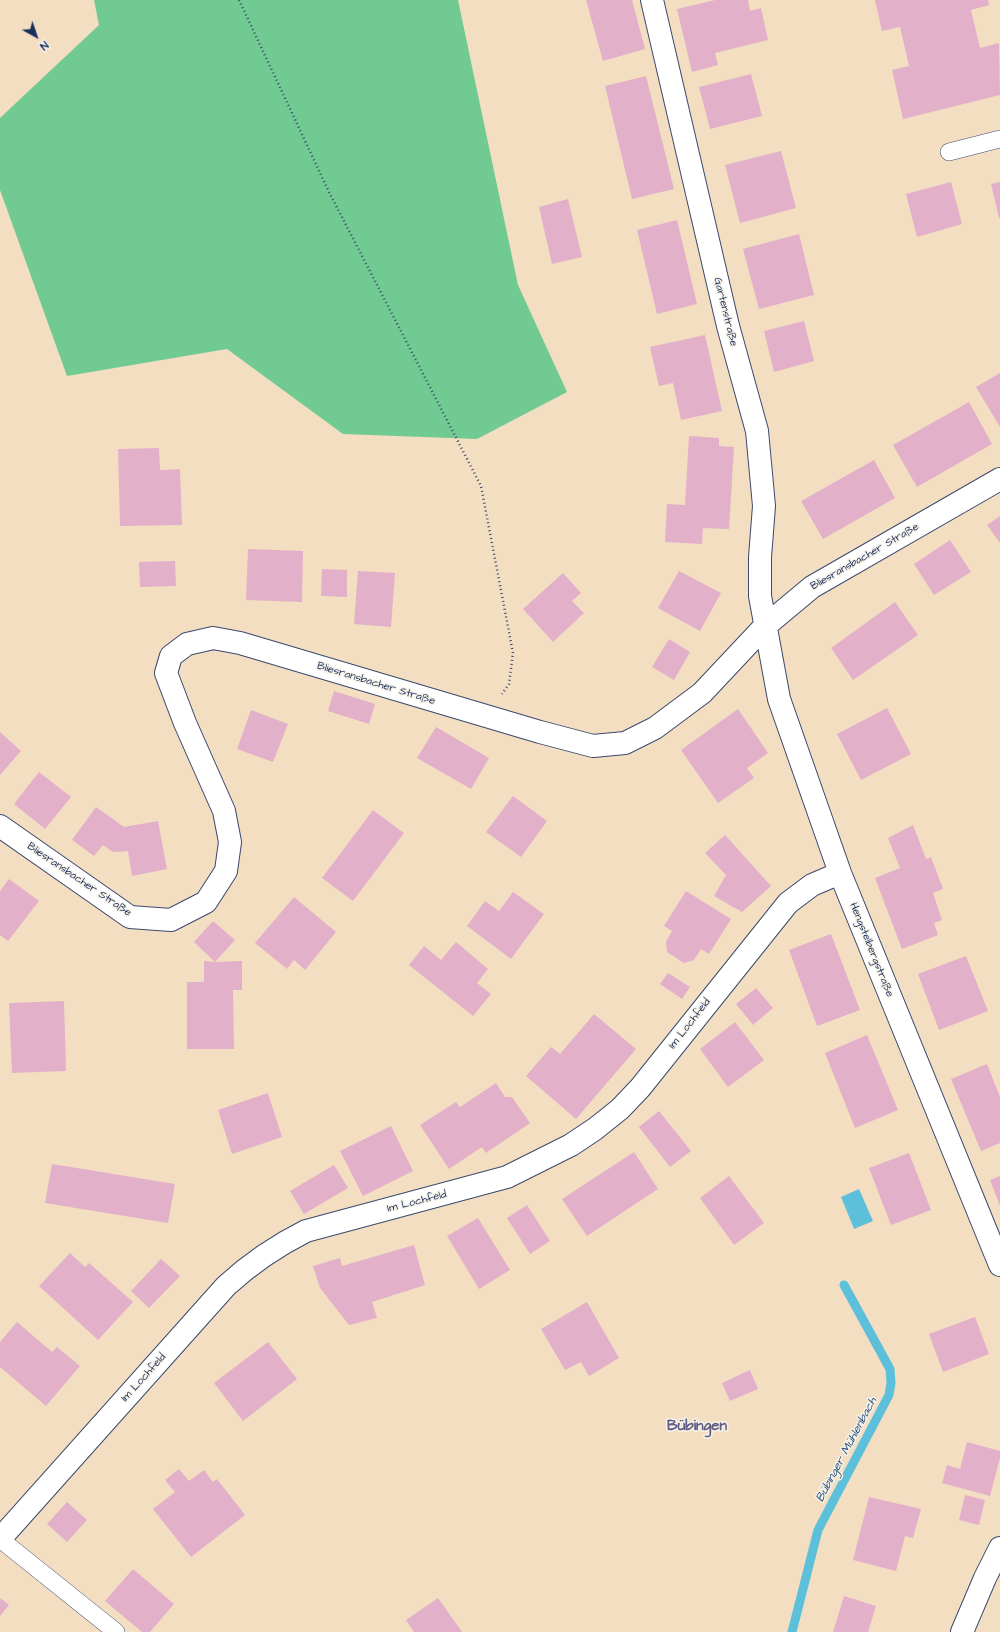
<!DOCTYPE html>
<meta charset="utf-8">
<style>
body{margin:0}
#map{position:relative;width:1000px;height:1632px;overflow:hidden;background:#f3dec2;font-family:"Architects Daughter",sans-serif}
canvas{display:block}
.north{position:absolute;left:16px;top:16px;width:40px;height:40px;-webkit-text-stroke:3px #f7f3e8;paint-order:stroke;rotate:140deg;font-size:11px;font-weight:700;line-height:16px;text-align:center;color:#1b2f5e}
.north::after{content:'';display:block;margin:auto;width:14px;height:18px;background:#1b2f5e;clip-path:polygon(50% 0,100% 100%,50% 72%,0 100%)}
</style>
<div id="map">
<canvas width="1000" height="1632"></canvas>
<div class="north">N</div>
</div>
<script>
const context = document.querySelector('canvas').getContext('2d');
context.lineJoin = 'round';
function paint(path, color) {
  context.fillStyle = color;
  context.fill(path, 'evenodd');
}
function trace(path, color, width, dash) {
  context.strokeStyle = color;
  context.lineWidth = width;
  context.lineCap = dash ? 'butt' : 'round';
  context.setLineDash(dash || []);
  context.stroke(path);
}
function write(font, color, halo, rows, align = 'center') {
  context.font = font + ' "Architects Daughter",sans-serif';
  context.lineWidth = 3;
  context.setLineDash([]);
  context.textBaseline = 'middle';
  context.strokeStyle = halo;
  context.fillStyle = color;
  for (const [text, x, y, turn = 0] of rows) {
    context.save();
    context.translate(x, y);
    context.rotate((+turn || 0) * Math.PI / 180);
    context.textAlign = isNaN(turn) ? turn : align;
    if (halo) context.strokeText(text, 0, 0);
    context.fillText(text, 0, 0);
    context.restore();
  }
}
const green = new Path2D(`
 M94 0H458L518 285 567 392 477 439 343 434 227 349 67 376 0 190V118L99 25Z`);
const water = new Path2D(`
 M859 1189 873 1221 854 1229 841 1197Z`);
const stream = new Path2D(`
 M792 1632 818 1530 889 1395 891 1383 890 1369 844 1285`);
const building = new Path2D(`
 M586 0H632L645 49 603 61Z
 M715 0H748L750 11 761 8 768 40 715 53 718 65 692 72 677 9Z
 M875 0H988L989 5 971 10 980 48 999 43 1000 95 903 119 892 70 909 66 900 27 882 31Z
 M751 74 762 116 710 129 699 87Z
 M646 76 674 189 632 199 605 86Z
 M781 151 796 208 740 223 725 165Z
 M951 182 962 224 917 237 906 194Z
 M1000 182V218H999L991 184Z
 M568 199 582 257 552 264 539 207Z
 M677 220 697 304 657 314 637 230Z
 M799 234 814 295 759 309 743 249Z
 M804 321 814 361 774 372 764 331Z
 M705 335 722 411 681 420 673 383 659 386 650 347Z
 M1000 373V427L976 387Z
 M969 402 992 444 917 487 893 445Z
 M689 436 719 438V446L734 447 729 529 703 528 702 544 665 542 667 504 685 505Z
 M159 448 160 470 180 469 182 525 120 526 118 449Z
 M874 460 895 498 823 539 801 501Z
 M1000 516V543L987 525Z
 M950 540 971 572 934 595 914 564Z
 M248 549 303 551 302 602 246 600Z
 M175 561 176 586 140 587 139 562Z
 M322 569 347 570V597L321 596Z
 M358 571 395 573 391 627 354 624Z
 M679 571 721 593 700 631 658 608Z
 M563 573 581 593 572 601 584 613 553 642 523 609Z
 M895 602 918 635 853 680 831 648Z
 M669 639 690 652 674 680 652 667Z
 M334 691 375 704 369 724 328 711Z
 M887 708 911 754 861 780 837 734Z
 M738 709 768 753 747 768 754 778 718 803 681 750Z
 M251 710 288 724 273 762 237 749Z
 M436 727 489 758 471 789 417 758Z
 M0 732 21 751 0 775Z
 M39 772 71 797 45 829 14 804Z
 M513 796 547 821 521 857 486 832Z
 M96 807 124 827 158 821 167 869 132 876 128 851 113 852 103 845 94 856 72 840Z
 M373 810 404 833 353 901 322 878Z
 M913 825 926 859 931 857 943 889 933 893 942 920 934 923 938 935 902 949 875 878 900 868 888 838Z
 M725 835 771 886 742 912 714 896 726 875 705 853Z
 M9 879 39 901 8 941 0 935V891Z
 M686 891 731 919 709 954 701 949 694 960 684 963 667 952 666 942 672 931 664 926Z
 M513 892 544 914 511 959 467 926 485 901 499 911Z
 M294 897 336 932 305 970 294 960 287 969 255 943Z
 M213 921 235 940 215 962 242 961V990H233L234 1049H187V982H204V961L215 962 194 942Z
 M831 934 860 1010 817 1026 789 950Z
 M456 942 488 969 477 983 491 994 473 1016 409 965 424 946 441 960Z
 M966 956 988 1011 939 1030 918 974Z
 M668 973 690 987 682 999 660 984Z
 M756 988 773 1008 753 1025 736 1004Z
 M64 1001 66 1071 12 1073 9 1003Z
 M594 1014 636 1049 576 1119 526 1076 551 1047 560 1054Z
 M735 1022 764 1060 728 1087 700 1049Z
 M867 1035 898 1110 855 1128 825 1053Z
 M987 1064 1000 1097V1143L981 1151 951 1079Z
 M496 1083 505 1097H512L530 1123 486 1153 482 1147 449 1169 420 1125 456 1102 460 1107Z
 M268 1093 282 1137 232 1154 218 1110Z
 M659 1111 691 1151 670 1167 639 1127Z
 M391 1126 413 1171 363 1196 340 1151Z
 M634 1152 658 1189 587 1236 562 1199Z
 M909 1153 931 1210 891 1225 869 1168Z
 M52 1164 175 1184 168 1223 45 1203Z
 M334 1165 348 1188 304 1214 290 1191Z
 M729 1176 764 1223 734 1245 700 1198Z
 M1000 1176V1206L990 1180Z
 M527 1205 550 1241 530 1254 507 1218Z
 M478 1218 510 1270 479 1289 447 1236Z
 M414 1245 425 1285 372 1302 377 1318 349 1325 320 1288 313 1266 340 1258 342 1266Z
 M70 1253 85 1267 89 1263 133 1302 98 1340 39 1286Z
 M161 1259 180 1276 149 1308 131 1291Z
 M587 1302 619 1358 589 1376 581 1362 565 1370 541 1329Z
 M975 1317 989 1354 943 1372 929 1334Z
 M17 1322 52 1352 57 1347 80 1366 46 1406 0 1367V1342Z
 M268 1342 297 1379 243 1421 214 1383Z
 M750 1370 758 1389 730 1401 722 1383Z
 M967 1442 1000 1451V1458L990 1496 942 1483 947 1465 960 1469Z
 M179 1469 189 1481 204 1470 213 1482 217 1479 245 1515 191 1557 153 1509 175 1492 165 1480Z
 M965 1495 985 1500 979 1525 959 1520Z
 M869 1497 921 1509 913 1538 905 1536 896 1571 853 1560Z
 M67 1502 87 1520 67 1542 47 1524Z
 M133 1569 174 1604 150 1632H142L105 1601Z
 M844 1596 876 1606 868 1632H833Z
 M0 1598 9 1605 0 1616Z
 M438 1598 462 1632H414L406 1620Z`);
const path = new Path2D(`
 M239 0 329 192 481 486 513 653 509 684 502 694`);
const service = new Path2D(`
 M949 152 1000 139
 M0 1539 116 1632`);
const minor = new Path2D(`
 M652 0 728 326 757 431 764 506 760 557V596L779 699 840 873 1000 1265
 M0 826 130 917 171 920 206 902 226 871 230 842 224 811 185 723 166 673 171 656 187 644 213 638 240 643 540 732 593 746 625 743 655 728 702 693 764 627 812 587 1000 479
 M0 1539 226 1286C251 1263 276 1246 306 1231L507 1177 571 1145 595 1129 620 1109 640 1088 788 903 812 885 840 873
 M962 1632 985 1578 1000 1548`);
const streetNames = [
 ["Gartenstraße",725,312,76],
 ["Bliesransbacher Straße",865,557,-30],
 ["Bliesransbacher Straße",376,684,17],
 ["Bliesransbacher Straße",79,880,34],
 ["Hengstelbergstraße",871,950,68],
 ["Im Lochfeld",690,1024,-52],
 ["Im Lochfeld",417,1202,-14],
 ["Im Lochfeld",144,1378,-48]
];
const waterNames = [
 ["Bübinger Mühlenbach",847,1450,-62]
];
const districtNames = [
 ["Bübingen",697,1427]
];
paint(green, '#71ca91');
paint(water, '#5dc0db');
trace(stream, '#5dc0db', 9);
paint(building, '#e2b0c8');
trace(service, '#3b496d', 18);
trace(minor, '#3b496d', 24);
trace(path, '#3b496d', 2.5, [1, 3]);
trace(service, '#fff', 17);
trace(minor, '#fff', 22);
write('11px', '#1b2f5e', '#f7f3e8', streetNames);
write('italic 12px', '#2c537d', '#f7f3e8', waterNames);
write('bold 15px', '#615c83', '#f7f3e8', districtNames);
</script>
